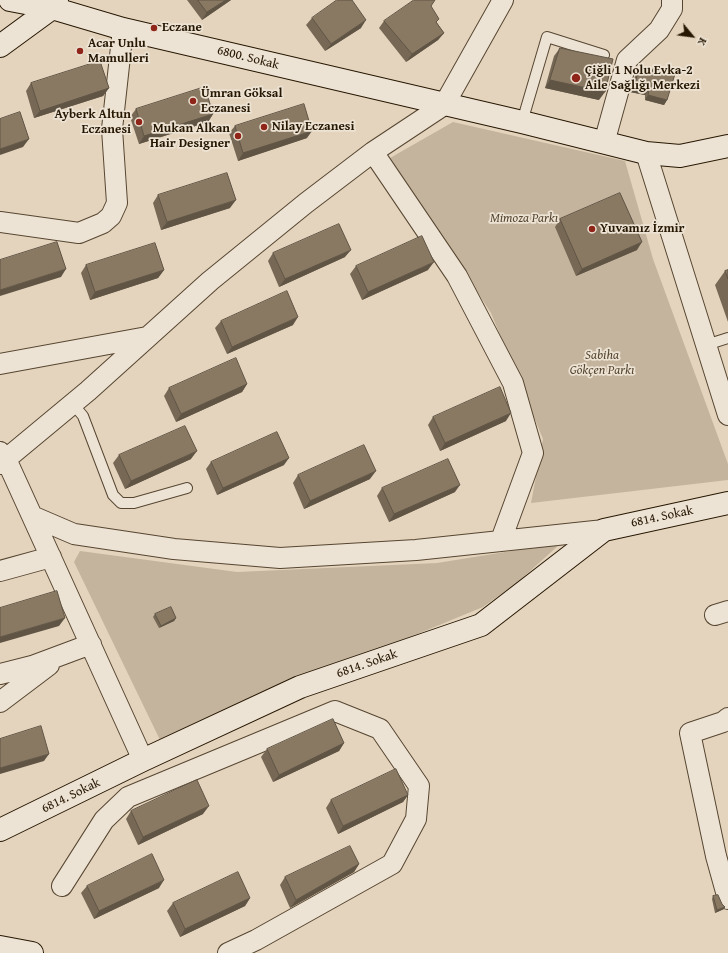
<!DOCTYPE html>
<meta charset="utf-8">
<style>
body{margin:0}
#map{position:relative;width:728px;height:953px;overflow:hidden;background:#e4d4bd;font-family:"Gentium Book Plus",serif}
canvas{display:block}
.north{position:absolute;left:672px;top:16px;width:40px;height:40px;-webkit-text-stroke:3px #ede3d4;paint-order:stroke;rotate:119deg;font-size:11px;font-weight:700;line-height:16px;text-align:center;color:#261702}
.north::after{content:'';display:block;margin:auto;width:14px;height:18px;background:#261702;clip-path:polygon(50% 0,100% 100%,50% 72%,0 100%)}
</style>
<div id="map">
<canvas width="728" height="953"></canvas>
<div class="north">K</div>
</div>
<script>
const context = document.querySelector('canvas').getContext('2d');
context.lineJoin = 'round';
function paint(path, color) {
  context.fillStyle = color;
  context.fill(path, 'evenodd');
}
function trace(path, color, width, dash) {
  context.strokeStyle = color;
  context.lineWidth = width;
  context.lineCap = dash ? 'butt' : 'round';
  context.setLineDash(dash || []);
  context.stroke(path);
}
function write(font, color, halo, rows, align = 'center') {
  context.font = font + ' "Gentium Book Plus",serif';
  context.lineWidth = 3.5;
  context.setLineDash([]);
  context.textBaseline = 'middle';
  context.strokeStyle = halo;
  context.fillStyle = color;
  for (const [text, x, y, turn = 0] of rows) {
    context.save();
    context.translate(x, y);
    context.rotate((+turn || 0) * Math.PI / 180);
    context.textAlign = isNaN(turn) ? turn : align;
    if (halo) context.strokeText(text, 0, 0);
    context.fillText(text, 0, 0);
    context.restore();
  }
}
const green = new Path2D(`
 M453 122 625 161 653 259 728 464V480L531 503 543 439 491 313 390 158Z
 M561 543 518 582 483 607 160 740 74 562 80 551 237 572 437 563Z`);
const lane = new Path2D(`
 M522 122 547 37 604 55
 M706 345 728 338
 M73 404 83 416 113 495 121 503H134L187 488`);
const street = new Path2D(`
 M604 143 627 60 659 30 672 9V0
 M373 152 457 276 513 383 533 453 501 540
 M646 153 728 415
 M0 222 79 233 103 223 111 216 117 203 112 129 123 29
 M0 364 147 337
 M0 452 6 459 32 516 74 534 174 549 280 558 416 550 604 530
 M0 464 88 391 210 281 306 203 373 152 444 105 503 0
 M32 516 143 760
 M0 571 51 557
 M715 615 728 611
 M0 674 32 666 91 644
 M0 702 49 665
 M728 718 723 722 690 733 716 856 728 899
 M62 886 104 820 128 797 335 711 380 729 419 786 416 819 392 864 256 940 228 953`);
const secondary = new Path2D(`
 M10 0 52 8 123 29 522 122 646 153 680 156 728 146
 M0 46 52 8 57 0
 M0 830 143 760 300 687 481 625 604 530 728 503
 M0 947 32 953`);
const wall = new Path2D(`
 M187 0H231L202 20Z
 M431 6 437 23 444 33 438 40 406 62 379 28 384 21Z
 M312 18 361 28 325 51 306 25Z
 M560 48 599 100 545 88 554 56Z
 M654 67 667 100 664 105 645 100V95L630 92 636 73 639 68 651 72Z
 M31 83 109 88 103 96 34 118 26 91Z
 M136 109 213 114 208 122 139 144 130 117Z
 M235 126 307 138 238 161 229 133Z
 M158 195 230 208 161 230 153 203Z
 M560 219 637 250 576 276 555 227Z
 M273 253 345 257 279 287 268 261Z
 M86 265 164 270 158 278 90 300 81 273Z
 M356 266 428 270 362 300 350 274Z
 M728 270V322L715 285 725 271Z
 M221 321 293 325 227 354 215 328Z
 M247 384 242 392 176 422 164 396 169 388Z
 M433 417 506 421 440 451 428 425Z
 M119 455 191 459 125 489 113 463Z
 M211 462 284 465 217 495 206 469Z
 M298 475 370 479 304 509 293 483Z
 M382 488 455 492 389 522 377 496Z
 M155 614 176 618 174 621 159 628 153 617Z
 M344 743 339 751 273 782 261 757 267 749Z
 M408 795 403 802 338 834 326 808 331 800Z
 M131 811 203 814 138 845 126 819Z
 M359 864 354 872 290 908 280 885 285 877Z
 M87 886 159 888 94 919 81 893Z
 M713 896 722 904 725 907 724 909 715 913 712 899Z
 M250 898 245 906 180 937 167 911 173 903Z`);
const shadedWall = new Path2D(`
 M226 0H231L202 20 207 12Z
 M366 20 361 28 325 51 331 44Z
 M444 33 438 40 406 62 412 54Z
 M550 80 605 92 599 100 545 88Z
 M634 87 649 90 645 95 630 92Z
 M109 88 103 96 34 118 40 111Z
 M648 95 667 100 664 105 645 100Z
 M213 114 208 122 139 144 144 136Z
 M312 131 307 138 238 161 243 153Z
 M29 139 23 147 0 155V149Z
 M236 200 230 208 161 230 167 222Z
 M642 242 637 250 576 276 582 269Z
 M351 250 345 257 279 287 285 279Z
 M434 262 428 270 362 300 368 292Z
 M66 269 61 277 0 296V290Z
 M164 270 158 278 90 300 95 292Z
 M298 317 293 325 227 354 232 347Z
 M247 384 242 392 176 422 181 414Z
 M511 413 506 421 440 451 445 443Z
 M197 451 191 459 125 489 131 481Z
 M289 458 284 465 217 495 223 488Z
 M376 471 370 479 304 509 310 501Z
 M460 485 455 492 389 522 394 514Z
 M65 618 59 626 0 643V637Z
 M176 618 174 621 159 628 161 626Z
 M344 743 339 751 273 782 279 775Z
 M49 754 44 761 0 774V768Z
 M408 795 403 802 338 834 343 826Z
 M209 806 203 814 138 845 143 837Z
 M359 864 354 872 290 908 296 900Z
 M164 880 159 888 94 919 99 911Z
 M250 898 245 906 180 937 185 929Z
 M725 907 724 909 715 913 717 910Z`);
const building = new Path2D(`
 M198 0H226L207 12Z
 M337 0H352L366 20 331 44 312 18Z
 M414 0H435L431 6 439 19 436 22 444 33 412 54 384 21Z
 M560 48 613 59 605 92 550 80Z
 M100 61 109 88 40 111 31 83Z
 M654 67 675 74 667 100 648 95 649 90 634 87 639 68 652 73Z
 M205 87 213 114 144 136 136 109Z
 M304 104 312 131 243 153 235 126Z
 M20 112 29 139 0 149V119Z
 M227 173 236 200 167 222 158 195Z
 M620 193 642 242 582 269 560 219Z
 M339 224 351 250 285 279 273 253Z
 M422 236 434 262 368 292 356 266Z
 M57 242 66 269 0 290V260Z
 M155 243 164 270 95 292 86 265Z
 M728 270V279L725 271Z
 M287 291 298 317 232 347 221 321Z
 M236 358 247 384 181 414 169 388Z
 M500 387 511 413 445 443 433 417Z
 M185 426 197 451 131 481 119 455Z
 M277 432 289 458 223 488 211 462Z
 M364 445 376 471 310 501 298 475Z
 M448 459 460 485 394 514 382 488Z
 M57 591 65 618 0 637V608Z
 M171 607 176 618 161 626 155 614Z
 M333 719 344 743 279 775 267 749Z
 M41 726 49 754 0 768V739Z
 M396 769 408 795 343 826 331 800Z
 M197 780 209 806 143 837 131 811Z
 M350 846 359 864 296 900 285 877Z
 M152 854 164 880 99 911 87 886Z
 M238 872 250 898 185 929 173 903Z
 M718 895 722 904 725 907 717 910 713 896Z`);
const markers = [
 [154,28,4,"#8f2418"],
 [80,51,4,"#8f2418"],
 [576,78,5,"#8f2418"],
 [193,101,4,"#8f2418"],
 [139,122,4,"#8f2418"],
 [264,127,4,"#8f2418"],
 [238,136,4,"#8f2418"],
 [592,229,4,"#8f2418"]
];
const poiNames = [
 ["Eczane",162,28],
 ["Acar Unlu",88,44],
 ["Mamulleri",88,59],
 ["Çiğli 1 Nolu Evka-2",585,71],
 ["Aile Sağlığı Merkezi",585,86],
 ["Ümran Göksal",201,94],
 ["Eczanesi",201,109],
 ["Ayberk Altun",131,115,"right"],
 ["Eczanesi",131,130,"right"],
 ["Nilay Eczanesi",272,127],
 ["Mukan Alkan",230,129,"right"],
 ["Hair Designer",230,144,"right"],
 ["Yuvamız İzmir",600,229]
];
const streetNames = [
 ["6800. Sokak",248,58,14],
 ["6814. Sokak",662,517,-12],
 ["6814. Sokak",367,664,-19],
 ["6814. Sokak",71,796,-26]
];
const parkNames = [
 ["Mimoza Parkı",524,219],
 ["Sabiha",602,356],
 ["Gökçen Parkı",602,371]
];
paint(green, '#c4b49d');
trace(lane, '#564631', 12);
trace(street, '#564631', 22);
trace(secondary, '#261702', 24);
trace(lane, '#ede3d4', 10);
trace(street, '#ede3d4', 20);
trace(secondary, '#ede3d4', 22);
paint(wall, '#766855');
paint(shadedWall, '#605545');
paint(building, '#897963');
trace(building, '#605545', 1);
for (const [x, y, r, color] of markers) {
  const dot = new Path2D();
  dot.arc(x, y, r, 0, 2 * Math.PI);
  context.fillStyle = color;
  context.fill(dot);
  trace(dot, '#ede3d4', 1.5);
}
write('bold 13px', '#261702', '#ede3d4', poiNames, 'left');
write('13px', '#261702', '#ede3d4', streetNames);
write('italic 13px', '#554630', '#ede3d4', parkNames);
</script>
